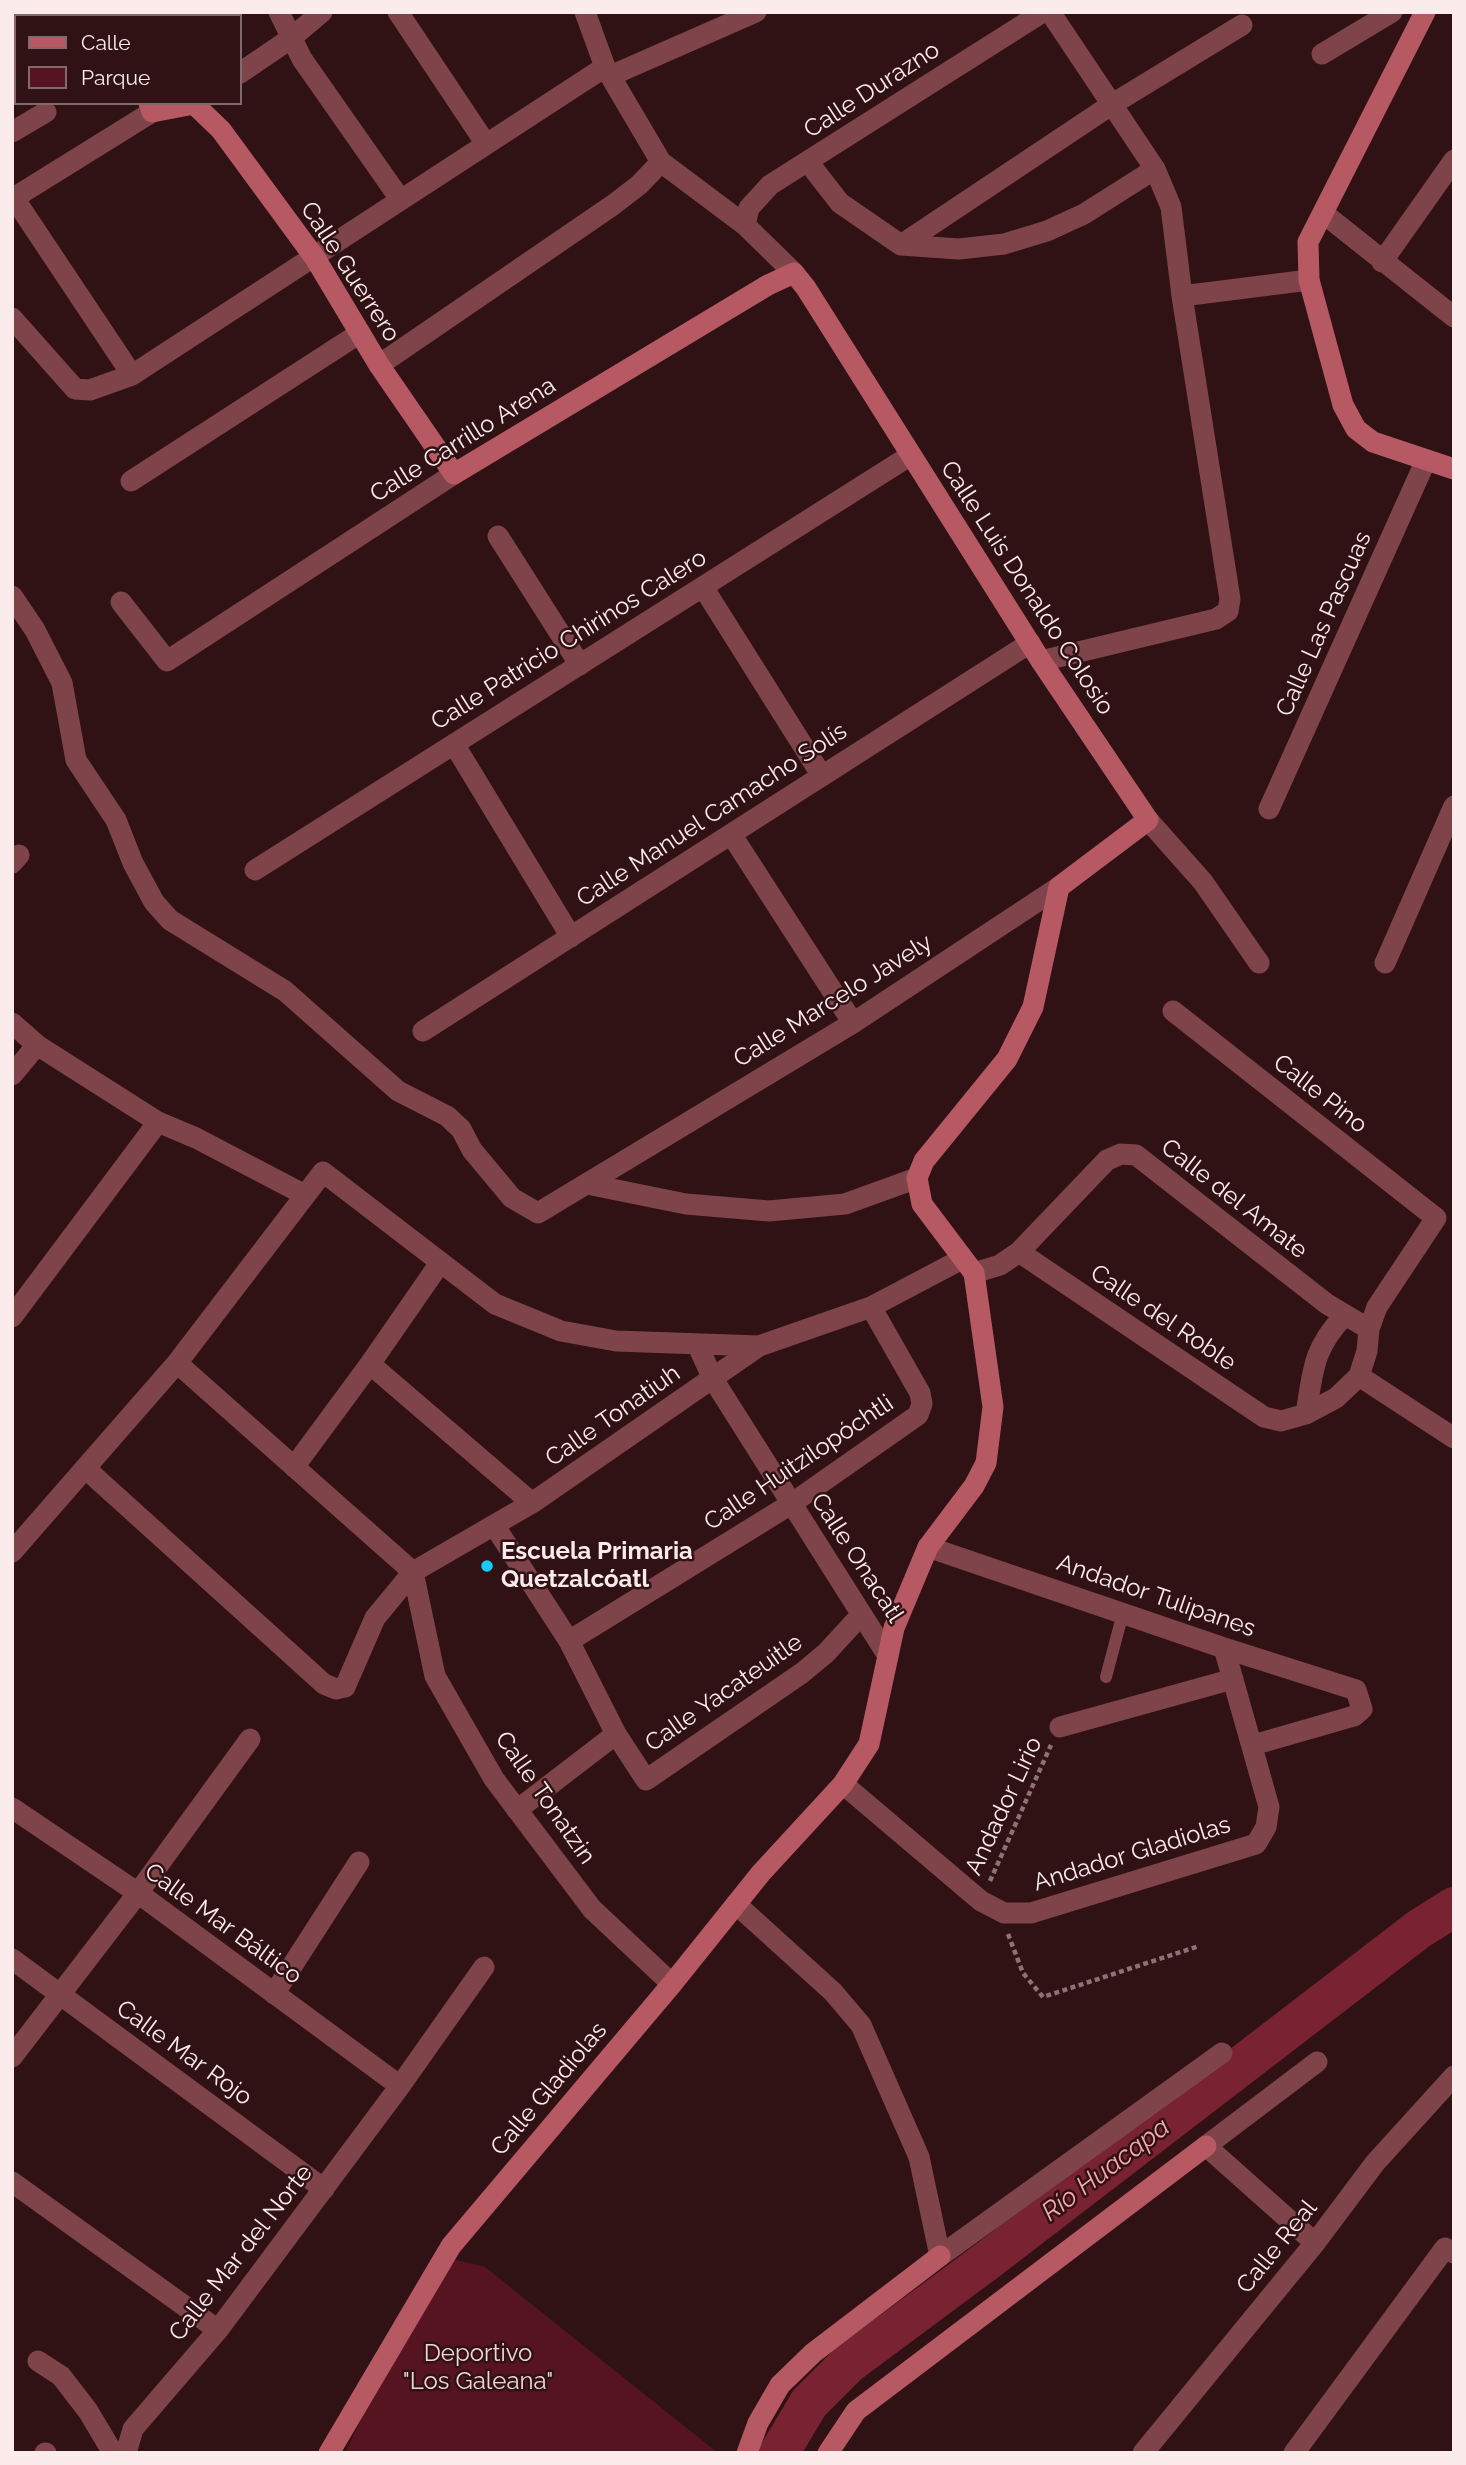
<!DOCTYPE html>
<meta charset="utf-8">
<style>
body{margin:0}
#map{position:relative;width:1466px;height:2465px;overflow:hidden;background:#301215;font-family:Raleway,sans-serif}
canvas{display:block}
.frame{position:absolute;inset:0;border:14px solid #fcebeb;pointer-events:none}
.legend{position:absolute;left:14px;top:14px;width:228px;height:91px;box-sizing:border-box;background:#301215;border:2px solid #82696b;margin:0;padding:9px 12px;list-style:none;font-size:21px;color:#fcebeb}
.legend li{display:flex;align-items:center;gap:14px;height:35px}
.legend b{width:35px;border:2px solid #82696b}
</style>
<div id="map">
<canvas width="1466" height="2465"></canvas>
<div class="frame"></div>
<ul class="legend">
<li><b style="height:9px;background:#b75963"></b>Calle</li>
<li><b style="height:19px;background:#561420"></b>Parque</li>
</ul>
</div>
<script>
const context = document.querySelector('canvas').getContext('2d');
context.lineJoin = 'round';
function paint(path, color) {
  context.fillStyle = color;
  context.fill(path, 'evenodd');
}
function trace(path, color, width, dash) {
  context.strokeStyle = color;
  context.lineWidth = width;
  context.lineCap = dash ? 'butt' : 'round';
  context.setLineDash(dash || []);
  context.stroke(path);
}
function write(font, color, halo, rows, align = 'center') {
  context.font = font + ' Raleway,sans-serif';
  context.lineWidth = 5;
  context.setLineDash([]);
  context.textBaseline = 'middle';
  context.strokeStyle = halo;
  context.fillStyle = color;
  for (const [text, x, y, turn = 0] of rows) {
    context.save();
    context.translate(x, y);
    context.rotate((+turn || 0) * Math.PI / 180);
    context.textAlign = isNaN(turn) ? turn : align;
    if (halo) context.strokeText(text, 0, 0);
    context.fillText(text, 0, 0);
    context.restore();
  }
}
const green = new Path2D(`
 M439 2256 485 2267 718 2453H345Z`);
const river = new Path2D(`
 M779 2453 809 2403 848 2364 988 2260 1419 1929 1454 1907`);
const path = new Path2D(`
 M990 1881 1051 1745
 M1008 1934 1023 1973 1043 1997 1199 1946`);
const lane = new Path2D(`
 M1106 1677 1123 1613`);
const street = new Path2D(`
 M279 12 302 59 400 199
 M398 12 486 144
 M585 12 605 67 661 162 745 225 794 273
 M1322 54 1392 12
 M240 73 290 39 322 12
 M610 76 756 12
 M12 132 46 112
 M808 162 840 203 901 245 959 249 1004 244 1047 231 1084 214 1155 169
 M14 198 132 375
 M12 199 152 112
 M1323 213 1454 317
 M745 225 749 208 770 185 1043 12
 M901 245 1111 105 1242 25
 M1382 262 1454 160
 M1182 296 1309 280
 M12 318 75 389 90 390 132 375 605 67
 M379 365 613 205 639 185 661 162
 M131 481 360 333
 M498 536 580 665
 M703 587 822 776
 M12 596 35 630 62 683 76 760 116 820 133 863 154 902 170 920 285 991 398 1091 447 1116 461 1129 472 1150 512 1198 538 1213 853 1023 1059 887
 M121 602 167 661 454 474
 M1041 661 1216 619 1228 611 1230 599 1182 296 1171 207 1155 169 1050 12
 M454 744 571 937
 M1269 809 1426 460
 M1148 820 1203 882 1259 963
 M731 834 853 1023
 M12 863 19 855
 M255 870 911 455
 M1385 963 1454 806
 M12 1023 37 1045 158 1122 196 1138 305 1195
 M423 1031 1030 643
 M12 1075 37 1045
 M587 1184 686 1204 769 1211 845 1204 917 1178
 M1019 1252 1264 1417 1281 1421 1306 1414 1336 1398 1359 1376 1367 1351 1369 1329 1377 1307 1436 1218 1173 1011
 M974 1273 1000 1265 1019 1252 1107 1160 1121 1154 1136 1155 1327 1304 1369 1329
 M12 1317 158 1122
 M697 1344 713 1379 888 1656
 M177 1363 413 1572
 M370 1364 532 1503
 M1359 1376 1454 1438
 M1306 1414C1313 1370 1313 1348 1345 1315
 M294 1467 370 1364 440 1263
 M85 1468 324 1684 336 1689 345 1687 375 1618 413 1572 532 1503 759 1346
 M494 1525 569 1641 616 1734 646 1780 802 1673 826 1653 861 1615
 M928 1547 1224 1648 1356 1690 1362 1709 1354 1716 1253 1745
 M12 1552 177 1363 323 1172 495 1304 561 1331 616 1341 759 1346 871 1307 962 1259
 M413 1572 435 1676 494 1779 592 1909 672 1984
 M569 1641 791 1504 918 1415 922 1404 920 1393 871 1307
 M1060 1727 1233 1679
 M843 1784 981 1901 1004 1913H1031L1256 1844 1266 1827 1269 1807 1224 1648
 M12 1808 138 1893 400 2086
 M517 1810 616 1734
 M736 1904 833 1992 861 2025 919 2157 940 2256 1222 2053
 M12 1959 324 2189
 M274 1994 359 1862
 M12 2057 138 1893 250 1739
 M12 2182 218 2330
 M1315 2243 1206 2146 1317 2062
 M38 2361 61 2376 88 2411 113 2453
 M45 2453H46
 M126 2453 133 2429 218 2330 400 2086 484 1967
 M1143 2453 1315 2243 1375 2163 1454 2076
 M1294 2453 1445 2248 1454 2253`);
const secondary = new Path2D(`
 M123 12 124 16
 M1425 12 1308 242 1309 280 1343 405 1356 429 1373 442 1454 469
 M149 103 152 112 194 104 221 130 315 258 379 365 454 474 768 285 794 273 806 288 1041 661 1148 820 1059 887 1033 1007 1007 1059 924 1161 917 1178 922 1204 974 1273 993 1407 986 1463 974 1486 928 1547 894 1628 869 1744 843 1784 761 1873 672 1984 451 2246 329 2453
 M747 2453 758 2423 780 2385 813 2353 940 2256
 M828 2453 856 2411 1206 2146`);
const markers = [
 [487,1566,7,"#18cafc"]
];
const streetNames = [
 ["Calle Durazno",872,90,-33],
 ["Calle Guerrero",350,272,57],
 ["Calle Carrillo Arena",463,440,-32],
 ["Calle Luis Donaldo Colosio",1027,588,57],
 ["Calle Las Pascuas",1324,624,-66],
 ["Calle Patricio Chirinos Calero",569,640,-32],
 ["Calle Manuel Camacho Solís",712,815,-33],
 ["Calle Marcelo Javely",833,1001,-32],
 ["Calle Pino",1320,1094,38],
 ["Calle del Amate",1234,1199,38],
 ["Calle del Roble",1163,1318,34],
 ["Calle Tonatiuh",613,1416,-35],
 ["Calle Huitzilopóchtli",799,1463,-34],
 ["Calle Onacatl",857,1558,57],
 ["Andador Tulipanes",1156,1596,19],
 ["Calle Yacateuitle",724,1693,-35],
 ["Calle Tonatzin",545,1798,55],
 ["Andador Lirio",1004,1806,-65],
 ["Andador Gladiolas",1132,1854,-17],
 ["Calle Mar Báltico",223,1924,36],
 ["Calle Mar Rojo",184,2053,36],
 ["Calle Gladiolas",549,2089,-50],
 ["Calle Real",1277,2247,-51],
 ["Calle Mar del Norte",241,2253,-52]
];
const poiNames = [
 ["Escuela Primaria",501,1552],
 ["Quetzalcóatl",501,1580]
];
const parkNames = [
 ["Deportivo",478,2354],
 ["\"Los Galeana\"",478,2382]
];
const waterNames = [
 ["Río Huacapa",1106,2170,-37]
];
paint(green, '#561420');
trace(river, '#792231', 40);
trace(path, '#8b7374', 4.5, [5, 3.5]);
trace(lane, '#7f444a', 12);
trace(street, '#7f444a', 21);
trace(secondary, '#b75963', 21);
for (const [x, y, r, color] of markers) {
  const dot = new Path2D();
  dot.arc(x, y, r, 0, 2 * Math.PI);
  context.fillStyle = color;
  context.fill(dot);
  trace(dot, '#301215', 2.5);
}
write('24px', '#fcebeb', '#301215', streetNames);
write('bold 24px', '#fcebeb', '#301215', poiNames, 'left');
write('24px', '#f0d5d6', '#301215', parkNames);
write('italic 26px', '#f5a9ae', '#301215', waterNames);
</script>
